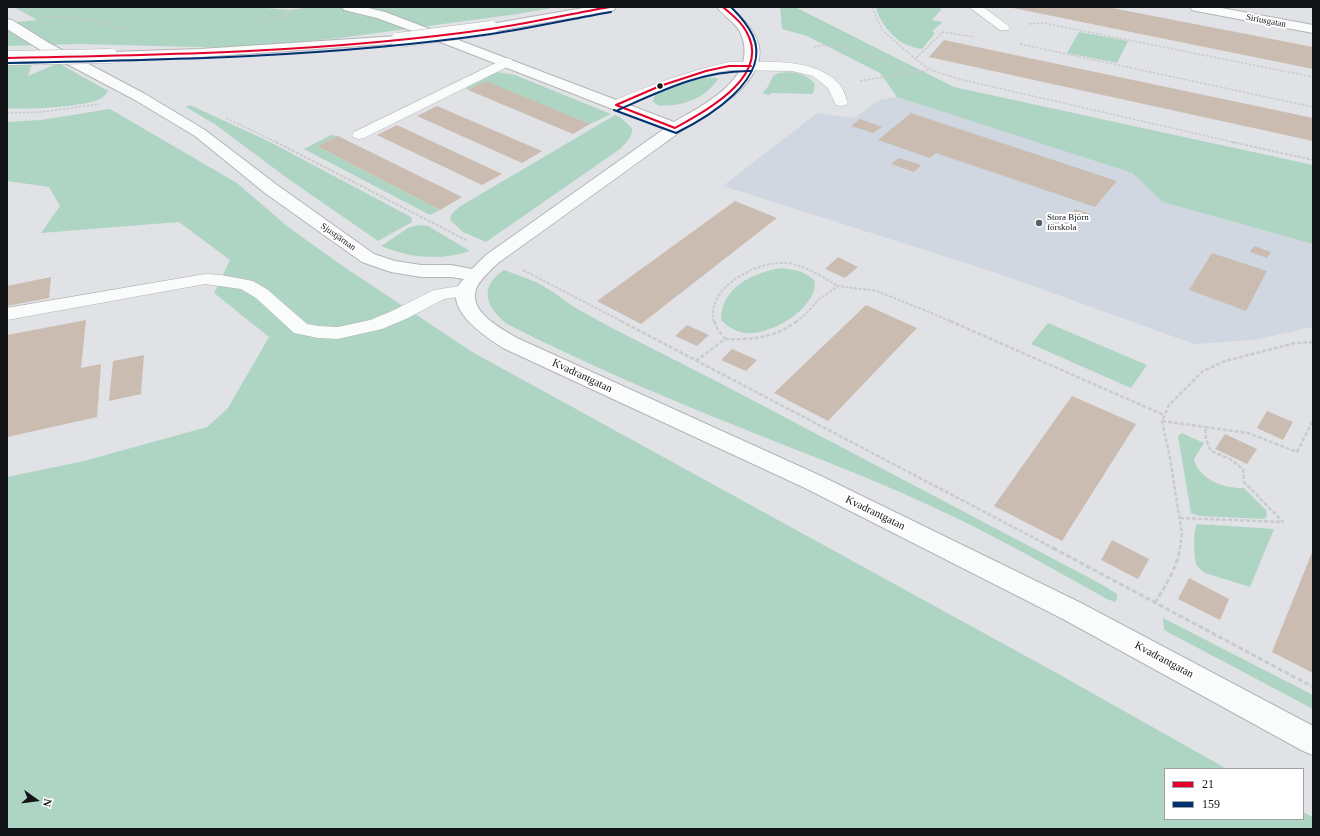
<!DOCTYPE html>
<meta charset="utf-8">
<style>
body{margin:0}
#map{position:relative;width:1320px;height:836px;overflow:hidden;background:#e0e2e6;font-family:Georgia,serif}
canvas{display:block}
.frame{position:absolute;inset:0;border:8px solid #121417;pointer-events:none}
.legend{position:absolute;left:1164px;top:768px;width:140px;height:52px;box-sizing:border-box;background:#fff;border:1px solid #a0a1a2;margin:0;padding:5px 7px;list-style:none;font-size:12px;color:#121417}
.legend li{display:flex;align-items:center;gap:8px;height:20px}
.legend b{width:20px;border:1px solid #a0a1a2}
.north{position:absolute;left:16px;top:780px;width:40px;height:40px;-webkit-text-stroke:3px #fff;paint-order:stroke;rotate:104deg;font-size:11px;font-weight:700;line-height:16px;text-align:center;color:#121417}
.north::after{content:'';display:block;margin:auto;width:14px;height:18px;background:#121417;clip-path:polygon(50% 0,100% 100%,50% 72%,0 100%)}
</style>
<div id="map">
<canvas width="1320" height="836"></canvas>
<div class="frame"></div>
<ul class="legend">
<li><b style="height:5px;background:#e4002b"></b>21</li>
<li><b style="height:5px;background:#003273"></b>159</li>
</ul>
<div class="north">N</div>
</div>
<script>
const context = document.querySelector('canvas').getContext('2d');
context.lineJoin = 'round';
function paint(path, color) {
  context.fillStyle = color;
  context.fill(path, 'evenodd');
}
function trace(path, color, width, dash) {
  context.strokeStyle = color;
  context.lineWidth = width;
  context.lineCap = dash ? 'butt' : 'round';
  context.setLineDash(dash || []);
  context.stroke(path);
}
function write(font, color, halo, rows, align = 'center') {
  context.font = font + ' Georgia,serif';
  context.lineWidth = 4;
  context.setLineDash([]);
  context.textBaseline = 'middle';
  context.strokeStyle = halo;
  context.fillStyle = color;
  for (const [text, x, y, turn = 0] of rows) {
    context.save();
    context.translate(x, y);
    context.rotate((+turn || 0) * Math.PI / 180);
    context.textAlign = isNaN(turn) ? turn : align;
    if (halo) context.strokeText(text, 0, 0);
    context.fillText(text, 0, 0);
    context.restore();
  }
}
const built = new Path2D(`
 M897 97 1132 173 1164 202 1313 244V327L1254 340 1194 344 994 272 723 186 817 113 854 118 880 100Z`);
const green = new Path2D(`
 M14 7H254L290 10 312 7H557L517 14 340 38 233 48 80 44 7 46V23L37 20Z
 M780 7H795L954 87 1313 165V244L1163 202 1132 173 897 97 880 73 807 36 782 29Z
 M876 7H936L942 9 932 20 943 22 932 31 935 33 922 49C917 48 911 47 907 45 895 41 877 19 876 7Z
 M1079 32 1128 41 1117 63 1067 53Z
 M32 64 28 76 56 64H60L108 91C106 94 104 96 102 98 87 107 25 110 7 108V65Z
 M497 72 515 75 611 114 590 124 486 82 468 90 466 88Z
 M790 72C800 73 809 76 815 84L813 94 772 93 769 95 762 93 767 88 773 76 779 73Z
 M699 77 717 78 718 79C707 95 692 103 673 105 665 106 659 107 653 102L655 94 659 92Z
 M190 105 270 142 411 217 412 222 378 241 287 178 216 125 186 107Z
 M110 109 237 183 288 227 347 269 474 353 1062 676 1227 769H1165V819H1303V812L1313 817V829H7V477L84 461 207 427 228 408 269 337 214 293 230 260 179 222 41 233 60 206 49 187 7 181V122L41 120Z
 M615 115 620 117 632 128C633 136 626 143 620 149L486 242 463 232 450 220 451 215 459 207Z
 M331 135 338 136 317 146 440 210 430 215 304 149Z
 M418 225 428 226 470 251C440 261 410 258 381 246L408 228Z
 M781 268C795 270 805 271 815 281 814 284 815 288 814 290 807 314 769 335 746 333 736 332 728 327 721 320 721 287 753 273 781 268Z
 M504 270 536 282 553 292 574 307 610 327 718 382 1101 584 1117 594V599L1115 602 1107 599C1051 568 996 536 937 509 874 479 808 455 744 429 663 397 584 363 507 324 486 307 478 287 504 270Z
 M1048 323 1147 365 1131 388 1031 344Z
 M1182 433 1204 443 1194 459C1198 479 1225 489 1244 488L1266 510 1267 515 1265 519 1199 516 1191 513 1178 436Z
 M1197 524 1274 529 1250 587 1205 573C1202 570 1198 568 1196 564 1194 556 1193 530 1197 524Z
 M1163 618 1313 695V709L1164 630Z`);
const building = new Path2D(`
 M1008 7H1107L1313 47V69Z
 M944 40 1313 118V141L929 57Z
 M486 81 590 124 573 134 468 90Z
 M437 106 542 151 522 163 417 116Z
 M911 113 1117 181 1095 207 936 153 930 158 878 140Z
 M860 119 882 127 873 133 851 126Z
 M397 125 502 174 482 185 377 135Z
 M338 136 462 197 440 210 317 146Z
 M899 158 921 165 914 172 891 164Z
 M735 201 777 218 641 324 597 301Z
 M1075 209 1090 214 1084 221 1069 216Z
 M1254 246 1271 252 1267 258 1250 252Z
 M1212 253 1267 271 1246 311 1189 290Z
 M838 257 858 267 845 278 825 269Z
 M51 277 49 298 7 306V286Z
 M866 305 917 328 828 421 774 393Z
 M86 320 81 368 101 364 97 417 7 437V335Z
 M687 325 709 335 697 346 675 336Z
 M732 349 757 360 746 371 721 360Z
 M144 355 141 394 109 401 113 361Z
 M1072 396 1136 424 1062 541 994 506Z
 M1267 411 1293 422 1283 440 1257 428Z
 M1225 434 1257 449 1247 464 1215 449Z
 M1112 540 1149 559 1138 579 1101 560Z
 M1313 550V673L1272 652Z
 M1189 578 1229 599 1220 620 1178 599Z`);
const pathFar3 = new Path2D(`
 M872 7 882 30 920 63 931 70 963 80 1237 143
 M45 16 78 18 131 30
 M260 23 306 7
 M1029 24 1043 23 1313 77
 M1020 44 1313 107
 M814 47C834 39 894 65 916 72L930 70
 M916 58 943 32 974 37
 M860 81 914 72
 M7 113 42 112 99 104
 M226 118 278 143`);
const pathFar2 = new Path2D(`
 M276 142 468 241
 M1232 142 1313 160
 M523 270 623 322
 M714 322C705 288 756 261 785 263 804 264 822 277 838 286
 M796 322 805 315 818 300 838 286 877 291 953 322`);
const pathFar1 = new Path2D(`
 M621 321 1055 549
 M714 321 718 330 725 339
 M950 321 1164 415
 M696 361 725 339C751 340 775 338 797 321
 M1162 421 1205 427
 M1180 518 1283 522 1244 482 1243 469 1230 459 1211 451 1206 439 1205 427 1248 433 1297 452 1313 420
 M1180 549 1182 534 1170 458 1162 421 1169 405 1203 371 1225 361 1295 343 1313 342`);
const path = new Path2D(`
 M1053 548 1313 687
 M1155 603C1165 586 1177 568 1180 548`);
const lane = new Path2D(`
 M969 7H983L1010 27 1008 30H1000Z
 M506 58 511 59 513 62 511 65 364 138 359 139 354 138 352 135 354 132Z
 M729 62C764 63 812 56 838 83 843 87 845 96 848 102L846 105 841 106 836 105 828 88 813 76 792 71 729 70 709 74 665 89 621 108 616 109 611 108 609 105 611 102C650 85 688 71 729 62Z
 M205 274 221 275 253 281 268 290 307 324 318 326 338 327 370 320 392 311 434 290 466 285 472 287 475 291 472 295 444 299 406 319 382 329 338 339 318 338 294 333 256 298 241 289 205 284 7 320V308Z`);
const street = new Path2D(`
 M342 7H364L385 12 674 122C705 104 759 78 741 34 737 23 724 17 717 7H730C747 21 767 42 757 66 742 100 705 113 677 134 618 177 558 220 498 263 491 270 480 279 476 289 468 312 502 329 517 338L821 476 1081 603 1313 726V755L1303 751 1063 619 805 488 503 348C486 337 449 313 457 289 458 285 461 282 464 279L451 277H421L391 272 362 262 265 193 195 136 135 100 39 49 7 29V19L12 20 49 43 145 94 205 130 277 185 374 254 395 261 421 265H451L472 269 486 255 664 129 407 29 377 18 344 10Z
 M1190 7H1216L1313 25V33L1196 11 1192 10Z`);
const secondary = new Path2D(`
 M589 7H616L614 10 610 11 491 32 486 31 484 28 486 25 491 24Z
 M398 36 403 37 405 40 403 43 200 57 111 60 106 59 104 56 106 53 111 52 200 49Z`);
const secondaryBridge = new Path2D(`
 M398 40 491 28
 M8 58 111 56`);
const bus1 = new Path2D(`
 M7 58C168 55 330 52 490 29 530 23 570 14 610 7
 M616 105 675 128C705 111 773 76 746 31 741 21 731 14 723 7
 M616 105 660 86 706 71 729 66H751`);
const bus2 = new Path2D(`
 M7 63C168 60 331 57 491 34 531 28 571 19 611 12
 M614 110 676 133C707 118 772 79 753 36 748 25 740 16 731 7
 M618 110C661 91 703 70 751 71`);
const markers = [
 [660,86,3.5,"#121417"],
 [1039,223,4,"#5a5c5f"]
];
const farStreetnames = [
 ["Siriusgatan",1266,21,11],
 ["Sjustjärnan",338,237,35]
];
const farPoinames = [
 ["Stora Björn",1047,218],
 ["förskola",1047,228]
];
const streetNames = [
 ["Kvadrantgatan",582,376,25],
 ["Kvadrantgatan",875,513,26],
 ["Kvadrantgatan",1164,660,28]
];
paint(built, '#d1d7e1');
paint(green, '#aed5c4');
paint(building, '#cbbcb1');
trace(lane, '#b2b4b7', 1);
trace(street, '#b2b4b7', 2);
trace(secondary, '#b2b4b7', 2);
trace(pathFar3, '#cacbcc', 1.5, [2.5, 1.5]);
trace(pathFar2, '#cacbcc', 2, [3, 1.5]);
trace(pathFar1, '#cacbcc', 2.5, [4, 2]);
trace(path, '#cacbcc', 3, [5, 2.5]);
paint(lane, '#fafbfb');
paint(street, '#fafbfb');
paint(secondary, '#fafbfb');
trace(secondaryBridge, '#b2b4b7', 15, []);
trace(secondaryBridge, '#fafbfb', 14);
trace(bus1, '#e4002b', 2);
trace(bus2, '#003273', 2);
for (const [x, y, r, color] of markers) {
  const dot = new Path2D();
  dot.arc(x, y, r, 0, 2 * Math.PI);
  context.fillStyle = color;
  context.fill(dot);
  trace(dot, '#fff', 1.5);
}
write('9px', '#121417', '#fff', farStreetnames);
write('9px', '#121417', '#fff', farPoinames, 'left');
write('11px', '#121417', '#fff', streetNames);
</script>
